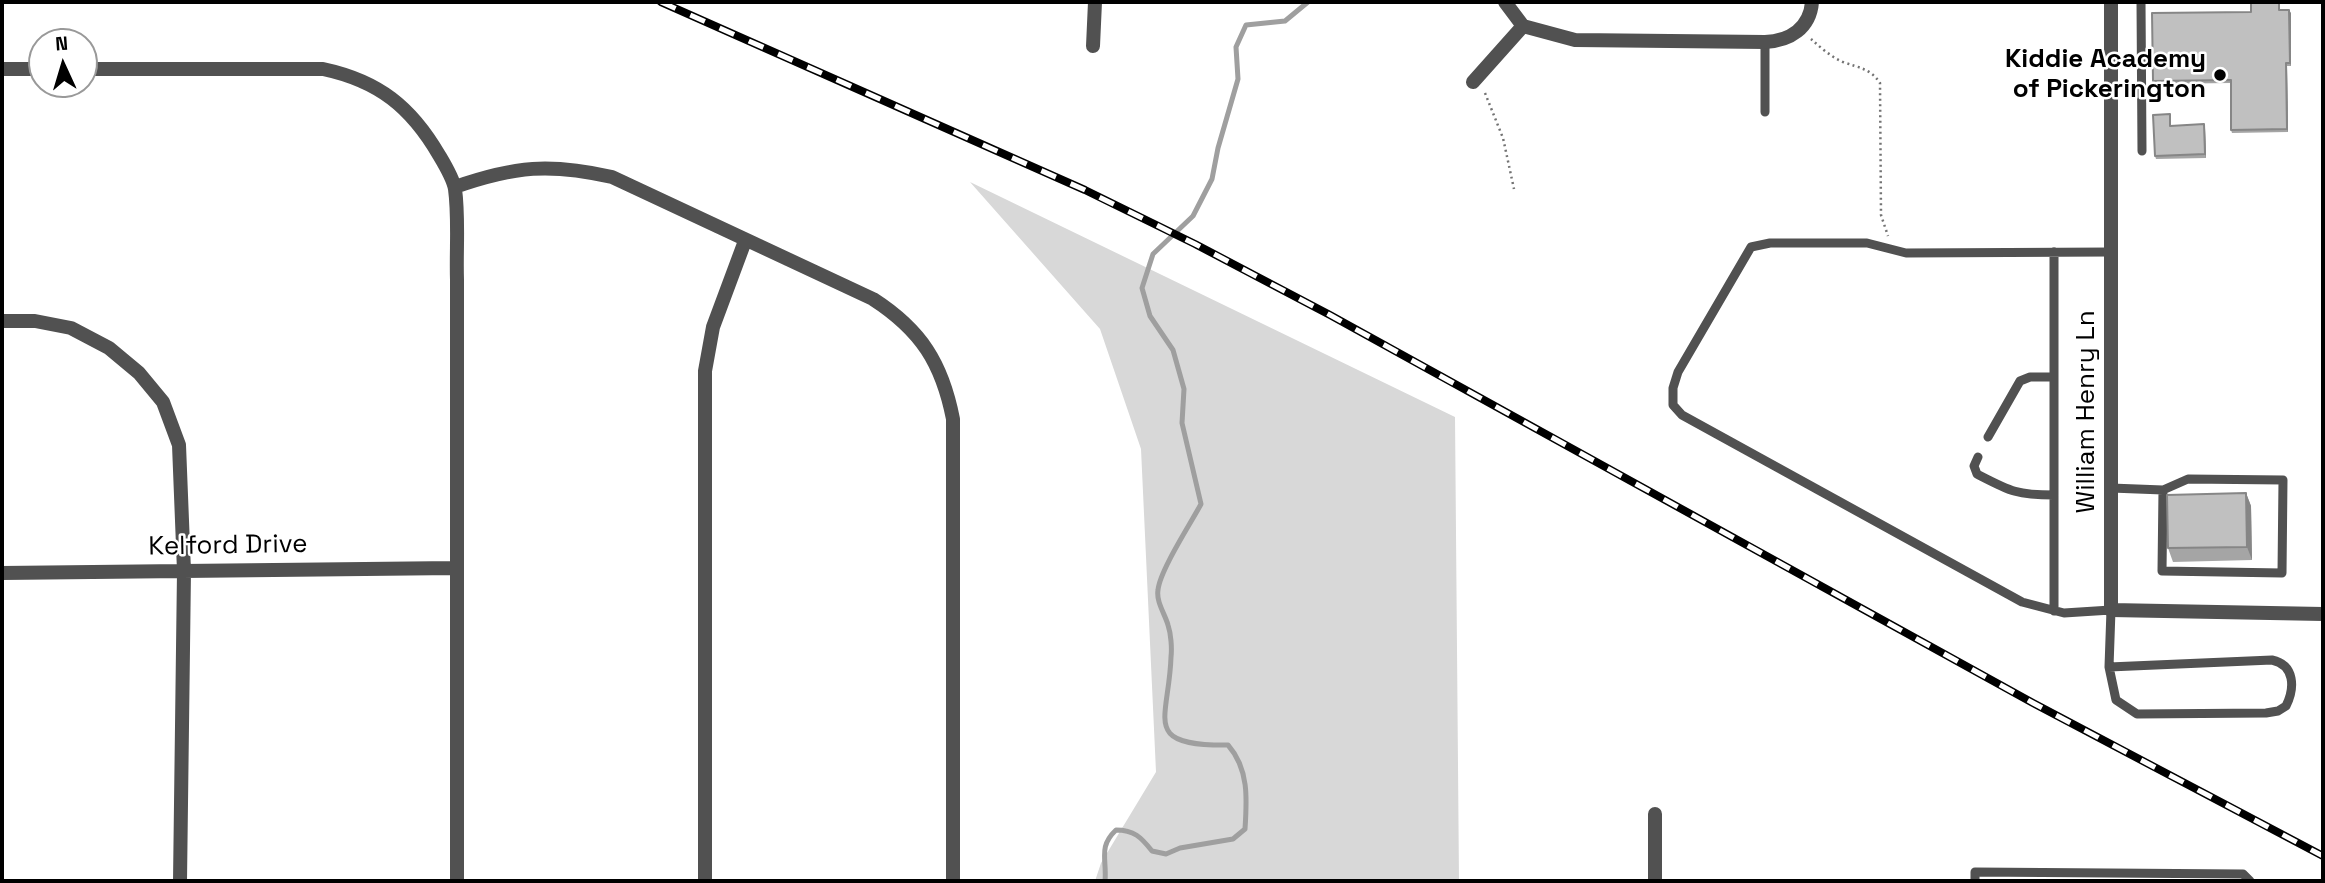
<!DOCTYPE html>
<style>
body{margin:0}
#map{position:relative;width:2325px;height:883px;overflow:hidden;background:#fff;font-family:"Space Grotesk",sans-serif}
canvas{display:block}
.frame{position:absolute;inset:0;border:4px solid #000;pointer-events:none}
.north{position:absolute;left:28px;top:28px;width:70px;height:70px;box-sizing:border-box;background:#fff;border:2px solid #999;border-radius:50%;rotate:356deg;font-size:19px;font-weight:700;line-height:28px;text-align:center;color:#000}
.north::after{content:'';display:block;margin:auto;width:24px;height:32px;background:#000;clip-path:polygon(50% 0,100% 100%,50% 72%,0 100%)}
</style>
<div id="map">
<canvas width="2325" height="883"></canvas>
<div class="frame"></div>
<div class="north">N</div>
</div>
<script>
const context = document.querySelector('canvas').getContext('2d');
context.lineJoin = 'round';
function paint(path, color) {
  context.fillStyle = color;
  context.fill(path, 'evenodd');
}
function trace(path, color, width, dash) {
  context.strokeStyle = color;
  context.lineWidth = width;
  context.lineCap = dash ? 'butt' : 'round';
  context.setLineDash(dash || []);
  context.stroke(path);
}
function write(font, color, halo, rows, align = 'center') {
  context.font = font + ' "Space Grotesk",sans-serif';
  context.lineWidth = 5;
  context.setLineDash([]);
  context.textBaseline = 'middle';
  context.strokeStyle = halo;
  context.fillStyle = color;
  for (const [text, x, y, turn = 0] of rows) {
    context.save();
    context.translate(x, y);
    context.rotate((+turn || 0) * Math.PI / 180);
    context.textAlign = isNaN(turn) ? turn : align;
    if (halo) context.strokeText(text, 0, 0);
    context.fillText(text, 0, 0);
    context.restore();
  }
}
const green = new Path2D(`
 M970 182 1455 417 1459 881H1095L1101 863 1156 772 1141 449 1100 329Z`);
const stream = new Path2D(`
 M1105 881C1107 859 1098 847 1116 830 1134 830 1141 837 1152 851L1166 854 1180 848 1233 839 1245 829C1247 799 1249 769 1228 745 1140 746 1169 720 1171 657 1172 648 1171 634 1168 625 1165 614 1156 602 1158 590 1160 570 1191 523 1201 504L1182 423 1184 389 1173 350 1150 316 1142 288 1153 254 1193 216 1212 179 1218 148 1238 79 1236 47 1246 25 1285 21 1308 2`);
const path = new Path2D(`
 M1811 39C1820 47 1831 57 1843 62 1859 68 1870 68 1880 83L1881 215 1888 236
 M1485 93 1503 138 1514 189`);
const lane = new Path2D(`
 M2141 2 2142 151
 M1765 42V112
 M2054 252V611
 M1988 437 2020 381 2030 377H2054
 M1978 457 1974 466 1977 474C2010 491 2016 495 2054 495
 M2111 488 2163 490 2188 479 2283 480 2282 573 2162 571 2163 490
 M2109 667 2272 660C2295 665 2295 688 2286 706L2278 711 2266 713 2137 714 2116 700 2109 667 2111 610 2064 613 2022 602 1682 415 1673 405V388L1678 372 1751 247 1770 243H1867L1906 253 2111 252
 M1975 881V872L2243 874 2250 881`);
const street = new Path2D(`
 M1505 2 1523 26 1575 40 1765 42C1790 41 1810 28 1812 2
 M2111 2V610L2323 614
 M1093 46 1095 2
 M2 69H42
 M84 69H323C379 81 411 107 439 155 445 165 453 178 455 189 459 218 456 250 457 280V881
 M1473 82 1523 26
 M455 187C515 166 550 163 612 177L873 299C921 330 942 363 953 419V881
 M2 321H35L71 328 109 348 139 373 163 402 179 445 184 571 180 881
 M2 573 455 568
 M1655 814V881
 M705 881V371L713 327 745 241`);
const rail = new Path2D(`
 M661 2 1085 190 1195 244 1330 315 2033 703 2323 856`);
const wall = new Path2D(`
 M2280 2V10L2291 13V66H2287L2288 132 2232 133 2231 130V83L2154 84 2153 81 2251 12Z
 M2170 114 2171 126 2205 128 2206 158 2156 159 2155 156Z
 M2246 493 2251 506 2252 560 2173 562 2168 548Z`);
const shadedWall = new Path2D(`
 M2289 10 2291 13V66L2290 63Z
 M2286 63 2287 66 2288 132 2287 129Z
 M2204 124 2205 128 2206 158 2205 154Z
 M2246 493 2251 506 2252 560 2247 547Z`);
const building = new Path2D(`
 M2251 2H2279V10H2289L2290 63H2286L2287 129 2231 130V80L2153 81 2152 13 2251 12Z
 M2170 114V126L2204 124 2205 154 2155 156 2153 115Z
 M2246 493 2247 547 2168 548 2167 495Z`);
const markers = [
 [2220,75,7,"#000"]
];
const poiNames = [
 ["Kiddie Academy",2206,60],
 ["of Pickerington",2206,90]
];
const streetNames = [
 ["William Henry Ln",2087,412,-90],
 ["Kelford Drive",228,546,-1]
];
paint(green, '#d8d8d8');
trace(stream, '#9f9f9f', 5);
trace(path, '#737373', 2.5, [2, 3.5]);
trace(lane, '#515151', 9);
trace(street, '#515151', 14);
trace(rail, '#000', 8);
trace(rail, '#fff', 5, [16]);
paint(wall, '#a5a5a5');
paint(shadedWall, '#868686');
paint(building, '#c0c0c0');
trace(building, '#868686', 2);
for (const [x, y, r, color] of markers) {
  const dot = new Path2D();
  dot.arc(x, y, r, 0, 2 * Math.PI);
  context.fillStyle = color;
  context.fill(dot);
  trace(dot, '#fff', 2.5);
}
write('bold 26px', '#000', '#fff', poiNames, 'right');
write('26px', '#000', '#fff', streetNames);
</script>
